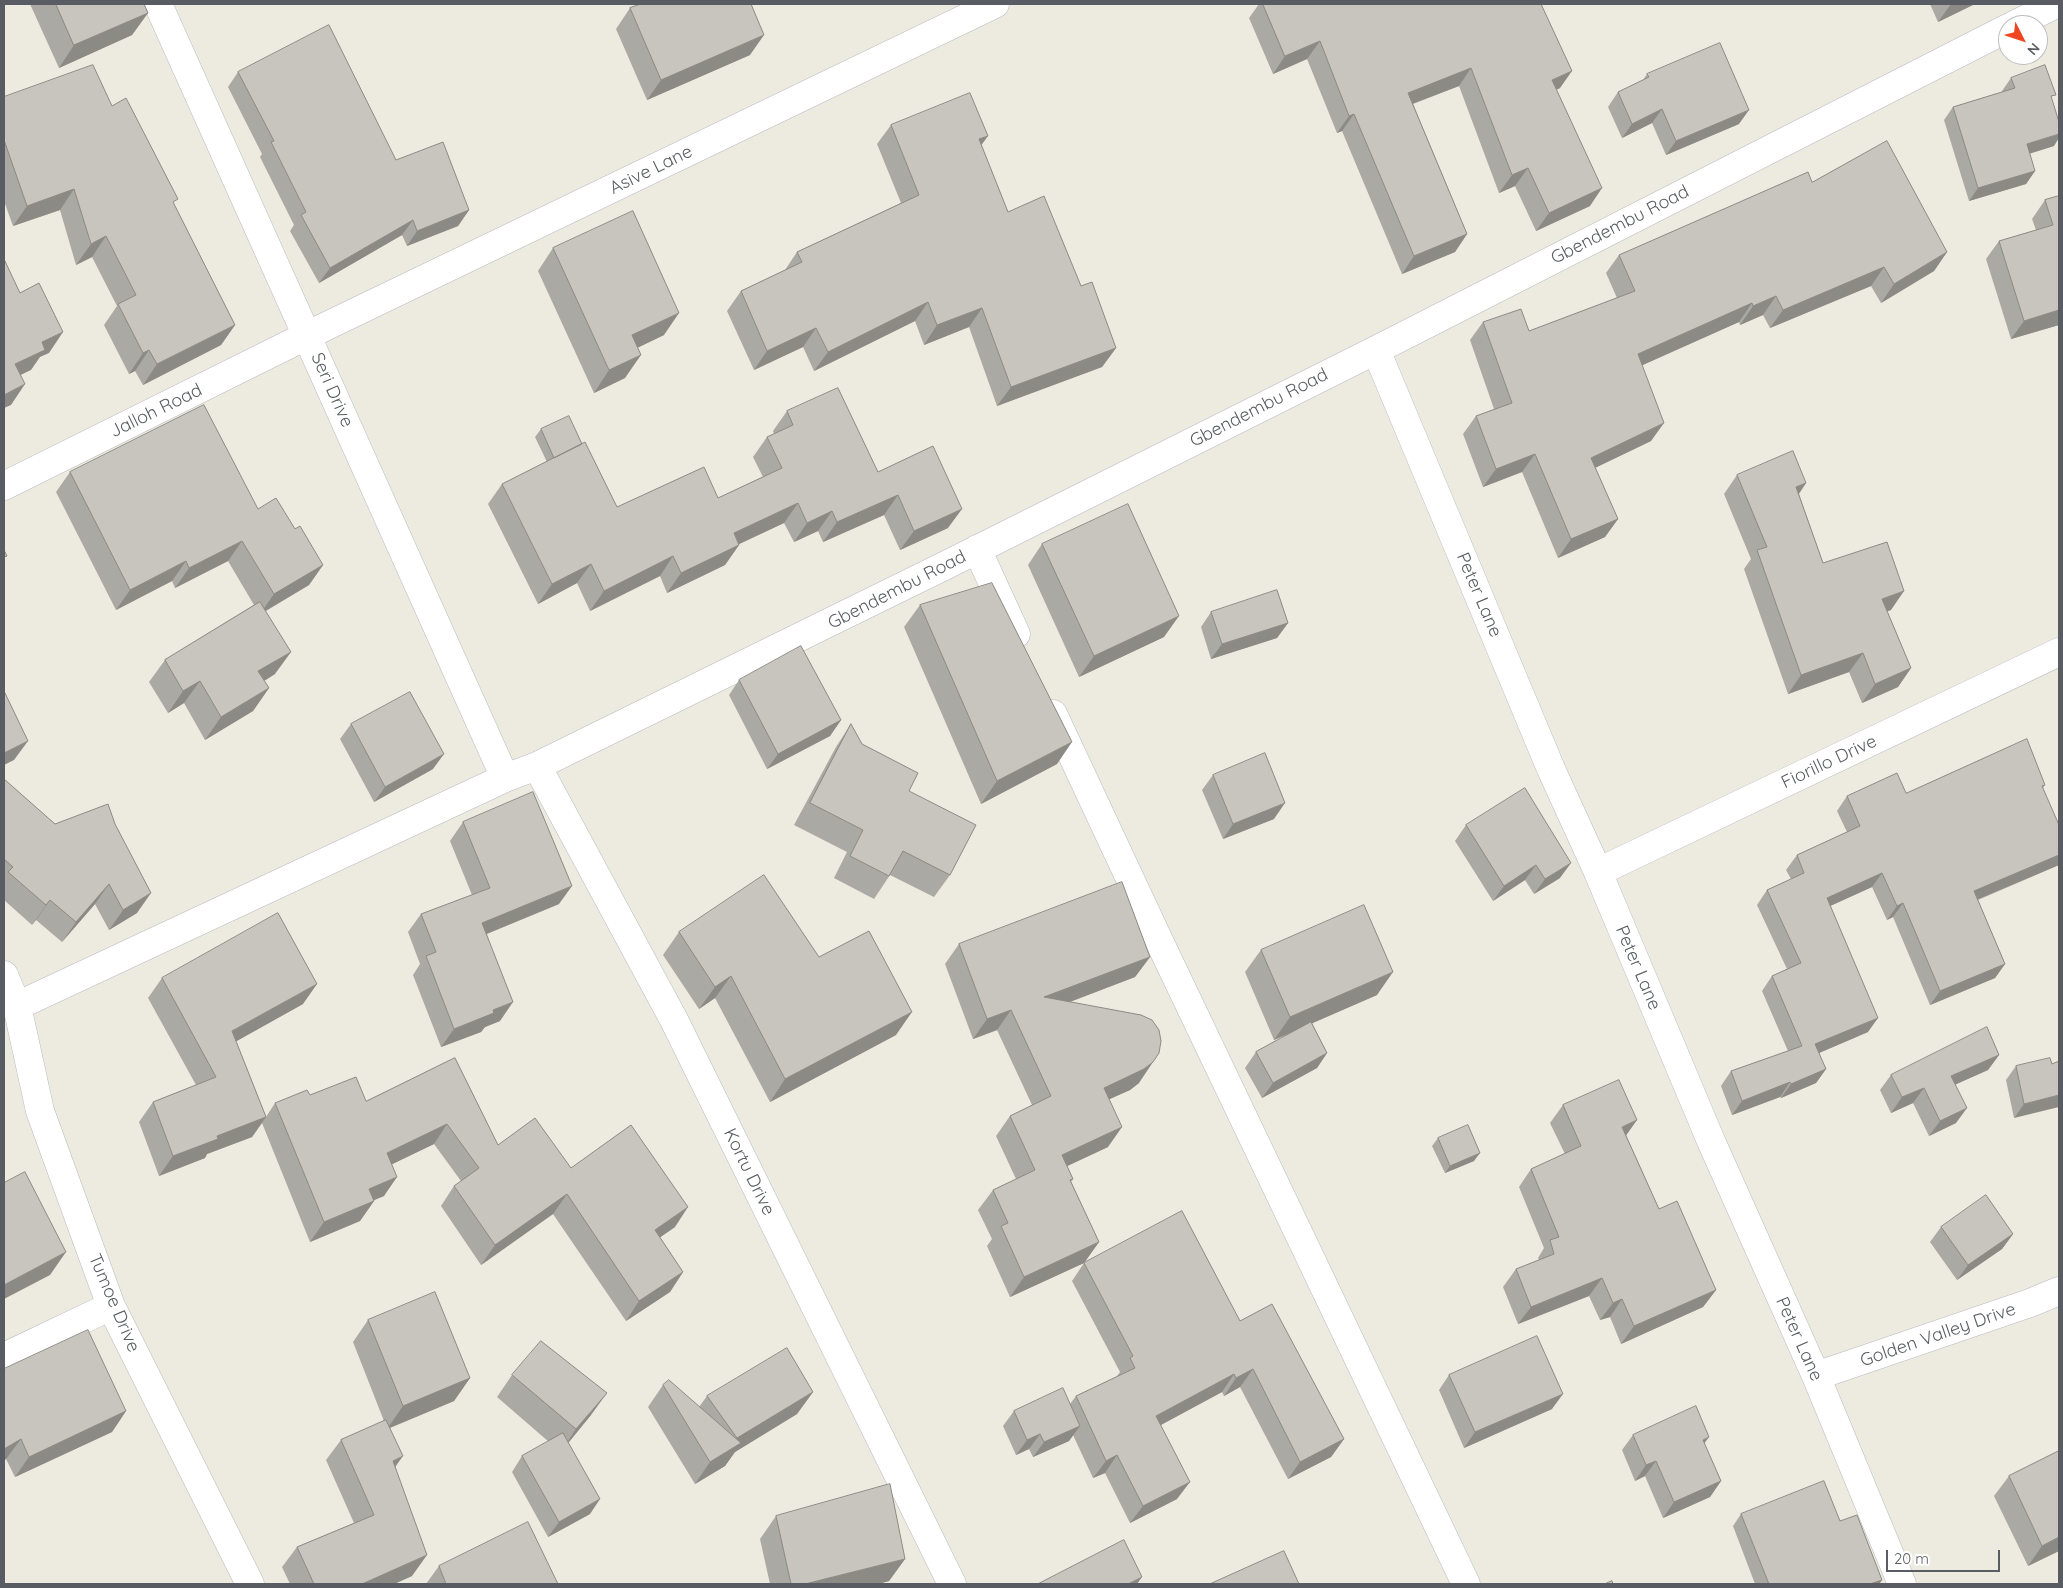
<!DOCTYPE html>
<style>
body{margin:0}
#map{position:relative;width:2063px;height:1588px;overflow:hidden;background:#edebe0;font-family:Quicksand,sans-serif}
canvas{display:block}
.frame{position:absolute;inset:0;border:5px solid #595c62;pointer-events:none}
.north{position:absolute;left:1998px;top:15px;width:50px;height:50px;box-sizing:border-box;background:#fff;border:1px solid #bdbec0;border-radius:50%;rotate:131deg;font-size:14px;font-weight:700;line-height:20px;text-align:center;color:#595c62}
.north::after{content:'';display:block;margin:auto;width:18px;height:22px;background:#ef4523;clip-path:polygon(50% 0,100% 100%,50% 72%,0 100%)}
.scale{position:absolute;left:1886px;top:1550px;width:114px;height:22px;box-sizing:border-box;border:2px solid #595c62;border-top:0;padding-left:6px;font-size:15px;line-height:18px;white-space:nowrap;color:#595c62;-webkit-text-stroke:4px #fff;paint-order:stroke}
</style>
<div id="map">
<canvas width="2063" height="1588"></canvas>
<div class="frame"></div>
<div class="north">N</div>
<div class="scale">20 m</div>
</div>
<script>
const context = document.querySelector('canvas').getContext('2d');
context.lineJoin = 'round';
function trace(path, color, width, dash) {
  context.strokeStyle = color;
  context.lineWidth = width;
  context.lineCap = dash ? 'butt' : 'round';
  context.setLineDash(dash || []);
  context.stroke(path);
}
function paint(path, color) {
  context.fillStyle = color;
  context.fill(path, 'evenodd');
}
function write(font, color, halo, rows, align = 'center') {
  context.font = font + ' Quicksand,sans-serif';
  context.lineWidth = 4;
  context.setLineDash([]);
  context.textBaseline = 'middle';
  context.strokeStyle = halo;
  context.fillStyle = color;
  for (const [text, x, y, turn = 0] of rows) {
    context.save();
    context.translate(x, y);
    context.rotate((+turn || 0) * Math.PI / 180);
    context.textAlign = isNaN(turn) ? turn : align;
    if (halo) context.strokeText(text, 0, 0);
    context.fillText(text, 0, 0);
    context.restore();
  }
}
const minor = new Path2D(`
 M158 4 505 778
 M2014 25 2056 4
 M1376 350 1551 769 1598 872 1711 1141 1816 1376 1902 1584
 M4 486 308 335 995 4
 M977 549 1016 634
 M1053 714 1161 945 1466 1584
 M537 766 674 1020 952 1584
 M1598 872 2059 652
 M4 975 17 1006 40 1111 111 1306 250 1584
 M17 1006 505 778 537 766C817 630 1096 491 1374 351 1586 244 1796 134 2008 28
 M4 1357 111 1306
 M1816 1376 2030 1303 2059 1291`);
const wall = new Path2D(`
 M30 4H144L148 13 132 35 59 68Z
 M1259 4H1263L1560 88 1556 90 1590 206 1536 231 1515 186 1499 193 1459 86 1413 104 1467 234 1455 252 1402 274 1342 131 1337 133 1307 59 1273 74 1249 18Z
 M1930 4H1975L1938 22Z
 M630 8 750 55 647 100 616 29Z
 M238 72 396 160 469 210 458 226 407 246 402 235 319 283 290 231 294 225 260 157 262 154 228 87Z
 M1647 74 1739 124 1666 155 1652 123 1622 138 1608 107 1618 92 1643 80Z
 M2011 78 2052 100 2054 146 2029 154 2035 171 2026 184 1969 201 1944 120 1953 107 2002 92V91Z
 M4 97 112 106 174 204 235 325 221 345 143 385 135 371 129 374 104 325 117 306 92 257 76 265 60 210 13 226 4 201Z
 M891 125 981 145 1008 212 1081 286 1116 348 1102 367 997 406 969 327 924 345 915 321 814 371 803 347 754 370 727 311 741 291 785 270 797 252 901 203 877 144Z
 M1812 182 1947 252 1934 271 1881 303 1871 286 1770 328 1763 315 1740 325 1739 322 1642 365 1651 441 1595 468 1618 519 1605 537 1558 558 1522 472 1483 487 1463 434 1476 416 1494 409 1470 340 1483 322 1529 331 1617 298 1606 273 1619 255Z
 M2059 196V325L2011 339 1986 259 1999 241 2036 230 2032 219 2045 200Z
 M553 248 664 335 637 348 625 378 594 393 538 271Z
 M787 411 878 472 948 528 900 550 884 515 823 542 818 531 794 542 784 523 739 544V545L725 565 667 593 660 576 590 611 577 583 538 604 488 504 502 484 547 462 535 437 541 429 582 444 617 507 718 498 763 477 753 457 767 437 774 434 773 431Z
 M70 472 258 509 295 529 323 565 309 585 266 611 275 674 264 681 269 688 253 711 205 740 184 703 168 713 149 682 165 660 254 605 228 561 175 588 172 581 116 610 56 492Z
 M1737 475 1806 483 1799 494 1823 563 1891 610 1887 611 1911 668 1898 687 1862 703 1849 672 1788 694 1744 569 1751 559 1724 494Z
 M1042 544 1164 637 1079 677 1028 565Z
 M920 605 1057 764 981 804 904 627Z
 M1211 612 1288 623 1277 638 1211 659 1201 627Z
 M739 680 841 720 830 736 767 769 729 695Z
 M351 724 433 769 374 802 340 739Z
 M851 724 862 744 909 791 950 875 934 897 890 875 874 899 834 878 847 852 794 825 836 747Z
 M1213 775 1274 819 1223 839 1202 790Z
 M4 779 55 824 137 913 109 930 95 904 62 942 36 920 32 925 4 900Z
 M2045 785 2043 788 2059 865 1978 900 2005 964 1995 978 1930 1005 1893 917 1887 920 1872 887 1830 906 1868 1032 1819 1053 1826 1069 1816 1083 1781 1098 1780 1097 1732 1115 1721 1086 1731 1071 1788 1051 1762 991 1772 976 1787 969 1757 905 1767 890 1791 879 1786 870 1797 855 1847 832 1837 811 1847 796Z
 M463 822 559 904 487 934 500 1021 485 1027 481 1032 441 1047 413 975 420 964 408 932 421 914 472 895 450 841Z
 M1466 825 1560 878 1534 894 1525 880 1493 901 1455 841Z
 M679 932 819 957 896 1035 770 1102 715 998 699 1009 663 955Z
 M959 944 1150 957 1135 977 1070 1002 1139 1083 1130 1090 1109 1099 1108 1147 1067 1166 1073 1179 1071 1182 1099 1242 1084 1263 1010 1297 987 1246 992 1239 978 1210 993 1190 1016 1179 996 1136 1010 1116 1032 1105 997 1030 973 1039 945 964Z
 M1261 950 1377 995 1312 1023 1327 1053 1317 1068 1262 1098 1245 1068 1256 1052 1294 1031 1274 1040 1245 972Z
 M162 978 303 1004 236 1041 266 1117 275 1103 310 1095 366 1101 455 1058 498 1145 571 1168 675 1227 660 1237 683 1272 670 1292 626 1321 553 1214 481 1265 441 1206 454 1186 461 1181 434 1144 392 1164 384 1196 374 1200V1201L360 1221 310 1242 262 1123 252 1137 207 1154 205 1158 159 1176 139 1122 153 1102 196 1085 148 998Z
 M1999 1055 1988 1070 1956 1084V1123L1929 1136 1913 1103 1891 1113 1880 1090 1891 1075Z
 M2059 1061 2014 1118 2006 1080 2016 1066 2052 1064Z
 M1563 1105 1626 1135 1659 1209 1716 1290 1703 1307 1621 1344 1610 1317 1600 1320 1589 1296 1518 1324 1503 1287 1516 1269 1539 1260 1538 1258 1544 1248 1519 1187 1531 1169 1565 1154 1550 1123Z
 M1438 1138 1474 1161 1445 1173 1432 1146Z
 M1941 1227 2013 1234 2002 1249 1957 1280 1930 1242Z
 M1084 1263 1240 1321 1344 1439 1331 1457 1288 1479 1240 1387 1224 1396 1222 1392 1161 1425 1177 1499 1130 1523 1105 1473 1093 1478 1073 1435 1069 1441 1033 1457 1029 1449 1016 1455 1003 1426 1014 1411 1070 1404 1076 1396 1118 1376H1117L1120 1372 1072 1281Z
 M368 1320 470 1378 454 1401 390 1428 412 1576 394 1584H290L282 1567 297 1547 354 1523 326 1460 341 1440 384 1421 353 1342Z
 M4 1369 126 1411 112 1432 15 1477 6 1459Z
 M512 1375 591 1415 568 1442 590 1514 548 1537 512 1472 522 1456 549 1442 497 1397Z
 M1449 1375 1552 1409 1464 1448 1439 1390Z
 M663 1385 699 1407 707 1396 813 1392 797 1414 735 1452 725 1466 695 1484 648 1407Z
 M1633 1435 1704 1444 1721 1481 1710 1497 1663 1518 1645 1476 1635 1481 1622 1450Z
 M2059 1451V1551L2028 1566 1994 1496 2009 1476Z
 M1741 1514 1840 1521 1882 1580 1879 1584H1755L1733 1526Z
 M776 1516 905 1559 889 1581 878 1584H770L760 1539Z
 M439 1566 558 1584H426Z`);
const shadedWall = new Path2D(`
 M1951 4H1975L1938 22Z
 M148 13 132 35 59 68 74 45Z
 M764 35 750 55 647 100 661 80Z
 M1320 41 1307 59 1273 74 1285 56Z
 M1471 68 1459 86 1396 110 1408 93Z
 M1572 71 1560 88 1539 98 1552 80Z
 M1662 109 1652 123 1622 138 1632 124Z
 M1749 110 1739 124 1666 155 1676 141Z
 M1354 114 1342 131 1337 133 1349 116Z
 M2059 134V138L2054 146 2018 157 2027 144Z
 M988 136 974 155 979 139Z
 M1528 168 1515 186 1499 193 1512 175Z
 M2035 171 2026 184 1969 201 1978 188Z
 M1602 188 1590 206 1536 231 1549 213Z
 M74 189 60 210 13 226 27 206Z
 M469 210 458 226 407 246 417 231Z
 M413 220 402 235 319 283 330 268Z
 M1467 234 1455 252 1402 274 1414 256Z
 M106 236 92 257 76 265 91 244Z
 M1947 252 1934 271 1881 303 1894 284Z
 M1884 267 1871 286 1770 328 1783 310Z
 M1776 296 1763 315 1740 325 1753 306Z
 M928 302 915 321 814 371 828 352Z
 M1752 303 1739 322 1625 373 1638 354Z
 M982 308 969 327 924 345 937 325Z
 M2059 310V325L2011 339 2024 321Z
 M679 313 664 335 616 358 632 335Z
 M235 325 221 345 143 385 157 364Z
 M816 328 803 347 754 370 767 351Z
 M63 332 49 353 40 357 31 370 4 383 15 364 42 342Z
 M1116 348 1102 367 997 406 1011 387Z
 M149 350 135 371 129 374 143 353Z
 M641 355 625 378 594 393 609 370Z
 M25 384 11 405 4 408V395Z
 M1664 423 1651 441 1578 476 1591 458Z
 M1535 454 1522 472 1483 487 1496 469Z
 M1806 483 1793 502 1796 487Z
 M898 495 884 515 823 542 837 522Z
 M798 503 784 523 720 553 734 533Z
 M962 509 948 528 900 550 914 531Z
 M832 511 818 531 794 542 807 523Z
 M1618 519 1605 537 1558 558 1571 539Z
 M242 541 228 561 175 588 189 568Z
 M739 545 725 565 667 593 681 573Z
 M673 556 660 576 590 611 604 591Z
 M186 561 172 581 116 610 130 590Z
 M591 564 577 583 538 604 552 584Z
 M323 565 309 585 260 614 274 594Z
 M1904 591 1891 610 1868 618 1882 599Z
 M1179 616 1164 637 1079 677 1094 656Z
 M1288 623 1277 638 1211 659 1222 644Z
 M291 652 275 674 243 694 258 671Z
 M1863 653 1849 672 1788 694 1801 675Z
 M1911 668 1898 687 1862 703 1875 684Z
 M200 681 184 703 168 713 183 691Z
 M269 688 253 711 205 740 221 717Z
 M841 720 830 736 767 769 778 754Z
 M28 741 14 760 4 765V753Z
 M1072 742 1057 764 981 804 997 781Z
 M444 754 433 769 374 802 385 787Z
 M1285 803 1274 819 1223 839 1233 824Z
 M2059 855V865L1964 905 1974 891Z
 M1571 863 1560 878 1534 894 1545 879Z
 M1536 865 1525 880 1493 901 1504 886Z
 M1882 873 1872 887 1817 912 1827 898Z
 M109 884 95 904 62 942 76 922Z
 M572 886 559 904 469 941 482 923Z
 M151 893 137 913 109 930 123 910Z
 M50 900 36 920 32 925 46 905Z
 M1903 903 1893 917 1887 920 1897 906Z
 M1150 957 1135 977 1030 1017 1044 997Z
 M2005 964 1995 978 1930 1005 1940 991Z
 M1393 972 1377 995 1274 1040 1290 1017Z
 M731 976 715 998 699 1009 715 987Z
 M317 984 303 1004 219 1051 232 1031Z
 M513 1002 500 1021 485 1027 481 1032 441 1047 454 1029 493 1010Z
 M1011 1010 997 1030 973 1039 987 1019Z
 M912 1012 896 1035 770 1102 785 1079Z
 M1878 1018 1868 1032 1805 1059 1815 1044Z
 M1327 1053 1317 1068 1262 1098 1273 1083Z
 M1999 1055 1988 1070 1941 1091 1951 1076Z
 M1153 1062 1139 1083 1130 1090 1090 1108 1104 1088Z
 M1826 1069 1816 1083 1781 1098 1791 1084Z
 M1790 1082 1780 1097 1732 1115 1742 1101Z
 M1924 1088 1913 1103 1891 1113 1902 1097Z
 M2059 1095V1107L2014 1118 2024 1104Z
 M1967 1108 1956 1123 1929 1136 1940 1121Z
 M266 1117 252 1137 207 1154 205 1158 159 1176 173 1156 217 1136Z
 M1637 1120 1625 1137 1622 1127Z
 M447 1124 434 1144 374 1173 387 1153Z
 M1122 1127 1108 1147 1048 1175 1062 1155Z
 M1480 1153 1474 1161 1445 1173 1450 1166Z
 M397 1177 384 1196 355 1208 369 1189Z
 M567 1194 553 1214 481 1265 495 1245Z
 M374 1201 360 1221 310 1242 324 1222Z
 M688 1207 675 1227 642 1250 655 1230Z
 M2013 1234 2002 1249 1957 1280 1968 1265Z
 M1099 1242 1084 1263 1010 1297 1024 1277Z
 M66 1252 50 1275 4 1299V1285Z
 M683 1272 670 1292 626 1321 639 1301Z
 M1602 1278 1589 1296 1518 1324 1531 1307Z
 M1716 1290 1703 1307 1621 1344 1634 1326Z
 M1622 1299 1610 1317 1600 1320 1613 1303Z
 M1253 1369 1240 1387 1224 1396 1236 1378Z
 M1234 1374 1222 1392 1144 1434 1156 1416Z
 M470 1378 454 1401 387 1429 403 1406Z
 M813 1392 797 1414 735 1452 725 1466 695 1484 710 1462 737 1438Z
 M607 1393 591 1415 561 1452 576 1429Z
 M1563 1394 1552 1409 1464 1448 1475 1432Z
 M126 1411 112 1432 15 1477 29 1457Z
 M1080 1426 1069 1441 1033 1457 1044 1442Z
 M1040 1434 1029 1449 1016 1455 1027 1440Z
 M1709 1437 1698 1452 1703 1440Z
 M21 1439 6 1459 4 1461V1449Z
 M1344 1439 1331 1457 1288 1479 1300 1462Z
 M1117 1455 1105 1473 1093 1478 1106 1461Z
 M403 1456 388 1477 393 1461Z
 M1656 1461 1645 1476 1635 1481 1646 1465Z
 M1721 1481 1710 1497 1663 1518 1674 1502Z
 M1190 1482 1177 1499 1130 1523 1143 1506Z
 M600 1499 590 1514 548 1537 559 1522Z
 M2059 1537V1551L2028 1566 2042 1546Z
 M427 1555 412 1576 394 1584H362Z
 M905 1559 889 1581 878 1584H805Z
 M1142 1577 1137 1584H1128Z
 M1882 1580 1879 1584H1870Z`);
const building = new Path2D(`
 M56 4H144L148 13 74 45Z
 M641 4H751L764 35 661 80 630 8Z
 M1263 4H1541L1572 71 1552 80 1602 188 1549 213 1528 168 1512 175 1471 68 1408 93 1467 234 1414 256 1354 114 1349 116 1320 41 1285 56Z
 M329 25 396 160 443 142 469 210 417 231 413 220 330 268 301 215 306 212 271 142 274 141 238 72Z
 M1720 43 1749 110 1676 141 1662 109 1632 124 1618 92 1649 77 1647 74Z
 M93 65 112 106 126 98 178 199 173 202 235 325 157 364 149 350 143 353 118 304 136 295 106 236 91 244 74 189 27 206 4 140V97Z
 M2045 65 2056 95 2051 96 2059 122V134L2027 144 2035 171 1978 188 1953 107 2015 88 2011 78Z
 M970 93 988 136 979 139 1008 212 1044 196 1081 286 1092 282 1116 348 1011 387 982 308 937 325 928 302 828 352 816 328 767 351 741 291 802 262 797 252 919 195 891 125Z
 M1887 141 1947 252 1894 284 1884 267 1783 310 1776 296 1753 306 1752 303 1638 354 1664 423 1591 458 1618 519 1571 539 1535 454 1496 469 1476 416 1512 403 1483 322 1521 309 1529 331 1635 291 1619 255 1808 172 1812 182Z
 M2059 196V310L2024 321 1999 241 2053 225 2045 200Z
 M633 211 679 313 632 335 641 355 609 370 553 248Z
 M4 259 20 293 39 283 63 332 42 342 45 350 15 364 25 384 4 395Z
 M838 388 878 472 933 446 962 509 914 531 898 495 837 522 832 511 807 523 798 503 734 533 739 545 681 573 673 556 604 591 591 564 552 584 502 484 585 442 617 507 704 467 718 498 782 468 767 437 793 425 787 411Z
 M204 405 258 509 276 498 295 529 300 526 323 565 274 594 242 541 189 568 186 561 130 590 70 472Z
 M569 416 582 444 554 458 541 429Z
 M1793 451 1806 483 1796 487 1823 563 1887 542 1904 591 1882 599 1911 668 1875 684 1863 653 1801 675 1757 550 1767 547 1737 475Z
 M1128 504 1179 616 1094 656 1042 544Z
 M4 550 7 556 4 557Z
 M992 583 1072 742 997 781 920 605Z
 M1277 590 1288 623 1222 644 1211 612Z
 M260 602 291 652 258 671 269 688 221 717 200 681 183 691 165 660Z
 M801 646 841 720 778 754 739 680Z
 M4 691 28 741 4 753Z
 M410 692 444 754 385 787 351 724Z
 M851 724 862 744 918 773 909 791 976 825 950 875 903 851 889 876 850 856 863 830 810 803Z
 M2027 739 2045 785 2042 786 2059 825V855L1974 891 2005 964 1940 991 1903 903 1897 906 1882 873 1827 898 1878 1018 1815 1044 1826 1069 1791 1084 1790 1082 1742 1101 1731 1071 1802 1046 1772 976 1801 963 1767 890 1804 873 1797 855 1860 826 1847 796 1897 773 1906 793Z
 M1265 753 1285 803 1233 824 1213 775Z
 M4 779 55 824 108 804 115 824 151 893 123 910 109 884 76 922 50 900 46 905 8 872 13 867 4 859Z
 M1525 788 1571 863 1545 879 1536 865 1504 886 1466 825Z
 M533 792 572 886 482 923 513 1002 493 1010 494 1013 454 1029 426 956 436 952 421 914 490 888 463 822Z
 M764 875 819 957 869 931 912 1012 785 1079 731 976 715 987 679 932Z
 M1122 882 1150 957 1044 997 1141 1015 1152 1020 1159 1030 1161 1041 1159 1053 1153 1062 1144 1069 1104 1088 1122 1127 1062 1155 1073 1179 1070 1180 1099 1242 1024 1277 1001 1226 1008 1223 993 1190 1035 1170 1010 1116 1051 1096 1011 1010 987 1019 959 944Z
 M1364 905 1393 972 1290 1017 1261 950Z
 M278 913 317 984 232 1031 266 1117 217 1136 218 1139 173 1156 153 1102 216 1077 162 978Z
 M1311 1022 1327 1053 1273 1083 1256 1052Z
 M1987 1027 1999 1055 1951 1076 1967 1108 1940 1121 1924 1088 1902 1097 1891 1075Z
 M455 1058 498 1145 535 1118 571 1168 631 1125 688 1207 655 1230 683 1272 639 1301 567 1194 495 1245 454 1186 479 1168 447 1124 387 1153 397 1177 369 1189 374 1201 324 1222 275 1103 307 1090 310 1095 356 1077 366 1101Z
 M2050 1058 2052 1064 2059 1061V1095L2024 1104 2016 1066Z
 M1619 1080 1637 1120 1622 1127 1659 1209 1677 1201 1716 1290 1634 1326 1622 1299 1613 1303 1602 1278 1531 1307 1516 1269 1554 1254 1550 1240 1559 1237 1531 1169 1581 1146 1563 1105Z
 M1468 1125 1480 1153 1450 1166 1438 1138Z
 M25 1172 66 1252 4 1285V1183Z
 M1986 1195 2013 1234 1968 1265 1941 1227Z
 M1182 1211 1240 1321 1272 1304 1344 1439 1300 1462 1253 1369 1236 1378 1234 1374 1156 1416 1190 1482 1143 1506 1117 1455 1106 1461 1076 1396 1135 1368 1130 1358 1133 1356 1084 1263Z
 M435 1292 470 1378 403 1406 368 1320Z
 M88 1330 126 1411 29 1457 21 1439 4 1449V1369Z
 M1537 1336 1563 1394 1475 1432 1449 1375Z
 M541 1341 607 1393 576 1429 512 1375Z
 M787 1348 813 1392 737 1438 707 1396Z
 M669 1380 741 1443 710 1462 663 1385Z
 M1063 1388 1080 1426 1044 1442 1040 1434 1027 1440 1014 1411Z
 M1696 1406 1709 1437 1703 1440 1721 1481 1674 1502 1656 1461 1646 1465 1633 1435Z
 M386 1420 403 1456 393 1461 427 1555 362 1584H314L297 1547 374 1515 341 1440Z
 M563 1433 600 1499 559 1522 522 1456Z
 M2059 1451V1537L2042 1546 2009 1476Z
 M1824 1481 1840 1521 1857 1515 1882 1580 1870 1584H1769L1741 1514Z
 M890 1484 905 1559 805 1584H791L776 1516Z
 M528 1522 558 1584H446L439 1566Z
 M1124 1540 1142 1577 1128 1584H1038Z
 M1284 1551 1299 1584H1210Z
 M1612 1581 1613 1584H1605Z`);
const streetNames = [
 ["Asive Lane",651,170,-26],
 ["Gbendembu Road",1620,225,-27],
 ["Seri Drive",332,390,66],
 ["Gbendembu Road",1259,408,-27],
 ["Jalloh Road",156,411,-26],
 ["Gbendembu Road",897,590,-27],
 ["Peter Lane",1479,595,67],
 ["Fiorillo Drive",1829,762,-25],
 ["Peter Lane",1638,968,67],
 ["Kortu Drive",749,1172,64],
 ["Tumoe Drive",114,1303,67],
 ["Golden Valley Drive",1938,1335,-19],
 ["Peter Lane",1799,1339,66]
];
trace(minor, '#b8bac0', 29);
trace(minor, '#fff', 28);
paint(wall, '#aba9a3');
paint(shadedWall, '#8b8a84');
paint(building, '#c7c5bd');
trace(building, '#8b8a84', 1);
write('18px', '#595c62', '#fff', streetNames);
</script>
